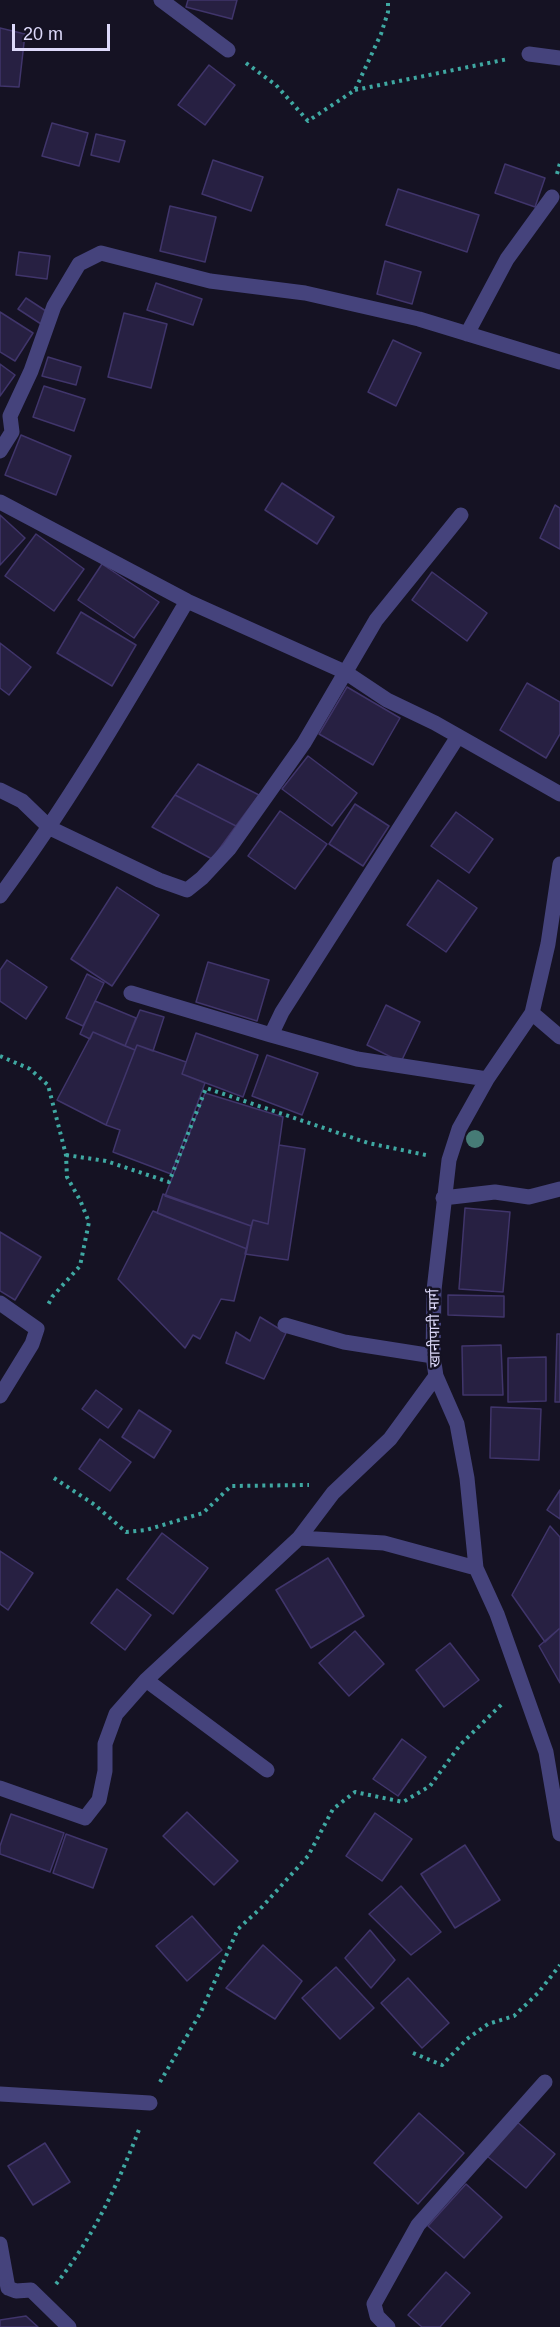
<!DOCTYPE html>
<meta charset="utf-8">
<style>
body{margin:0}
#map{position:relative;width:560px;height:2327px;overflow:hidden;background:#151223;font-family:Helvetica,sans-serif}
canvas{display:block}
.scale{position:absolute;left:12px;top:24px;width:98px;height:27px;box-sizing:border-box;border:3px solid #ddd9fa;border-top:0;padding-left:8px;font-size:18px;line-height:21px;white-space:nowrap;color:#ddd9fa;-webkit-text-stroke:4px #151223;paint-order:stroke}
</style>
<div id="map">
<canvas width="560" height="2327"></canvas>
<div class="scale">20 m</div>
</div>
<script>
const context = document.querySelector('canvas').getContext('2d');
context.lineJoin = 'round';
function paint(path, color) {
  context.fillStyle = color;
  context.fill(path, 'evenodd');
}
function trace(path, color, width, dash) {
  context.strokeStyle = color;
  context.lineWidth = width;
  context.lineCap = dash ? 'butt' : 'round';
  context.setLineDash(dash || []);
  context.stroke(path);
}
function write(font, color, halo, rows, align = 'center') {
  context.font = font + ' Helvetica,"Noto Sans Devanagari",sans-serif';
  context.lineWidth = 5;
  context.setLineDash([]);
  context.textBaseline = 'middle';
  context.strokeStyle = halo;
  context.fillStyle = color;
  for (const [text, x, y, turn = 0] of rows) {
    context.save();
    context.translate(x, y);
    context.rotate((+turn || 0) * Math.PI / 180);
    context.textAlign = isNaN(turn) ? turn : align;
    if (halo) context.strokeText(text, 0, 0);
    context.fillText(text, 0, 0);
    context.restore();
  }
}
const building = new Path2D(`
 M188 0H237L232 19 186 7Z
 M0 28 25 34 19 87 0 86Z
 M209 65 235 85 205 125 178 105Z
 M52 123 88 133 79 166 42 156Z
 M96 134 125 141 119 162 91 155Z
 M213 160 263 177 251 211 202 194Z
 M505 164 545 178 535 207 495 193Z
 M398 189 479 215 467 252 386 225Z
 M170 206 216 217 205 262 160 251Z
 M19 252 50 256 47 279 16 275Z
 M385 261 421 272 412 304 377 294Z
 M156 283 202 299 193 325 147 310Z
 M26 298 49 313 41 324 18 309Z
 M0 312 33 333 15 361 0 352Z
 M124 313 167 324 151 388 108 377Z
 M393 340 421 353 396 406 368 392Z
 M48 357 81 367 76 385 42 376Z
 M0 364 15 375 0 396Z
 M44 386 85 399 74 431 33 417Z
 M21 435 71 456 56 495 5 475Z
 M282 483 334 517 317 544 265 510Z
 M555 505 560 508V549L540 538Z
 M0 515 25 538 0 565Z
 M36 534 84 569 54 611 5 576Z
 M102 564 159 602 134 638 78 600Z
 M432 572 487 613 467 641 412 600Z
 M81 612 136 645 112 686 57 653Z
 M0 643 31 667 9 695 0 688Z
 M527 683 560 702V734L546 758 500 730Z
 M347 687 400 718 373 765 319 734Z
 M308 756 357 793 332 826 282 789Z
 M198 764 259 795 236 826 175 795Z
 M175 795 236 826 212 859 152 827Z
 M355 804 389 826 363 866 329 844Z
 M280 811 327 844 295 889 248 856Z
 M456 812 493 839 469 873 431 846Z
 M438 880 477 908 446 952 407 925Z
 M117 887 159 915 112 986 71 959Z
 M7 960 47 987 26 1019 0 1001V970Z
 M208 962 269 980 257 1021 196 1002Z
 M87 974 104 983 83 1026 66 1018Z
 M95 1001 136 1018 125 1046 93 1032 90 1039 80 1034Z
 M386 1005 420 1022 401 1062 367 1045Z
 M140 1010 164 1017 153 1051 137 1045 135 1050 125 1046Z
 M93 1032 135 1050 106 1125 57 1100Z
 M196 1033 258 1055 243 1097 182 1074Z
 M137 1045 186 1062 182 1074 205 1083 171 1174 113 1152 120 1130 106 1125Z
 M267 1055 318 1073 302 1115 252 1096Z
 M205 1093 283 1117 268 1224 253 1220 251 1226 165 1196Z
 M279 1145 305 1149 288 1260 245 1254 253 1220 268 1224Z
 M163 1194 251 1226 247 1249 157 1213Z
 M465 1208 510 1212 503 1292 459 1289Z
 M153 1211 247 1249 234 1301 221 1299 200 1339 193 1335 185 1348 118 1279Z
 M0 1232 41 1257 15 1300 0 1291Z
 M448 1295 504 1296V1317L448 1315Z
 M260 1317 286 1333 264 1379 226 1363 236 1332 250 1341Z
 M557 1334H560V1402H555Z
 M501 1345 503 1395H463L462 1346Z
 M546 1357V1401L508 1402V1358Z
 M96 1390 122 1409 108 1428 82 1409Z
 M491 1407 541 1409 539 1460 490 1458Z
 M139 1410 171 1431 154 1458 122 1437Z
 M100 1439 131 1462 110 1491 79 1469Z
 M560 1490V1519L547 1510Z
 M550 1526 560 1537V1628L545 1642 512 1595Z
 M162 1533 208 1568 173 1614 127 1579Z
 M0 1551 33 1573 8 1610 0 1604Z
 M328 1558 364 1616 311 1648 276 1590Z
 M117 1589 151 1615 125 1650 91 1623Z
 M560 1628V1683L539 1646Z
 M355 1631 384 1664 349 1696 319 1663Z
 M450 1643 479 1680 444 1707 416 1670Z
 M402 1739 426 1757 398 1796 373 1779Z
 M187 1812 238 1861 214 1885 163 1836Z
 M375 1813 412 1839 382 1881 346 1856Z
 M11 1814 64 1833 50 1872 0 1854V1846Z
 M66 1834 107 1849 93 1888 53 1873Z
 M465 1845 500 1900 455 1928 421 1874Z
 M401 1886 441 1932 411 1955 369 1914Z
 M192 1916 222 1950 187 1981 156 1946Z
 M370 1930 395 1960 371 1988 345 1958Z
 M263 1945 302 1981 275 2019 226 1988Z
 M336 1967 374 2008 340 2039 302 1998Z
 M408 1978 449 2023 422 2048 381 2003Z
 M419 2113 464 2153 418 2204 374 2163Z
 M516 2121 555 2154 526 2188 487 2156Z
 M45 2143 70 2182 33 2205 8 2166Z
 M466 2184 502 2217 464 2258 428 2226Z
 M446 2272 470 2293 440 2327H422L408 2315Z
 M26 2316 38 2327H0V2320Z`);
const path = new Path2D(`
 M246 63 276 85 308 121 355 90 381 34 388 12V0
 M355 90 508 59
 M557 174 560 163
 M0 1056 30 1069 48 1085 66 1155 67 1177 80 1200 89 1222 80 1266 52 1297 47 1307
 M66 1155 106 1161 169 1182 206 1088 368 1143 426 1155
 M54 1478 95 1505 126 1532 146 1530 203 1513 231 1486 309 1485
 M413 2053 442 2065 467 2039 488 2024 514 2016 538 1993 560 1965
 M160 2082 201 2012 238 1929 262 1907 308 1856 333 1809 355 1792 403 1802 430 1786 460 1745 504 1702
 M56 2284C93 2238 119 2182 140 2127`);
const minor = new Path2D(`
 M161 0 228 50
 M529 54 560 58
 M467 334 507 259 552 197
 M0 451 12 432 10 416 31 371 54 306 79 264 101 253 210 281 305 293 419 319 560 362
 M0 502 187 601 345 672 387 700 435 723 560 794
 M457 738 282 1012 271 1035 357 1059 487 1079
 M0 790 22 801 50 828 159 880 187 890 202 878 229 849 304 743 376 620 461 515
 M560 864 548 944 532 1013 487 1079 459 1129 449 1160 434 1290 433 1356 436 1376 457 1424 467 1478 476 1568 497 1614 546 1752 560 1834
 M0 896C70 802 128 701 187 601
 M131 993 271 1035
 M532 1013 560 1037
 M443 1198 495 1192 529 1197 560 1189
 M0 1303 37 1329 32 1344 0 1396
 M285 1325 344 1342 433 1356
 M299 1538 384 1543 476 1568
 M146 1680 267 1770
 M0 1788 85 1818 99 1800 105 1771V1744L116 1714 146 1680 299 1538 333 1493 390 1439 436 1376
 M0 2094 150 2103
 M0 2244 8 2288
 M8 2288 16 2291 31 2290 69 2327
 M388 2327 377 2316 374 2304 418 2225 545 2082`);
const trees = [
 [475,1139]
];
const streetNames = [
 ["खानीपानी मार्ग",435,1328,-91]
];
paint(building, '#272042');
trace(building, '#40356b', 1.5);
trace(path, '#3fa8a2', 4, [3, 4.5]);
trace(minor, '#45437c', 15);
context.fillStyle = '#467b76';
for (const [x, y] of trees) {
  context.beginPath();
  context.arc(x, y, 9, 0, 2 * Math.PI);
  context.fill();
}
write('15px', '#ddd9fa', '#151223', streetNames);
</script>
